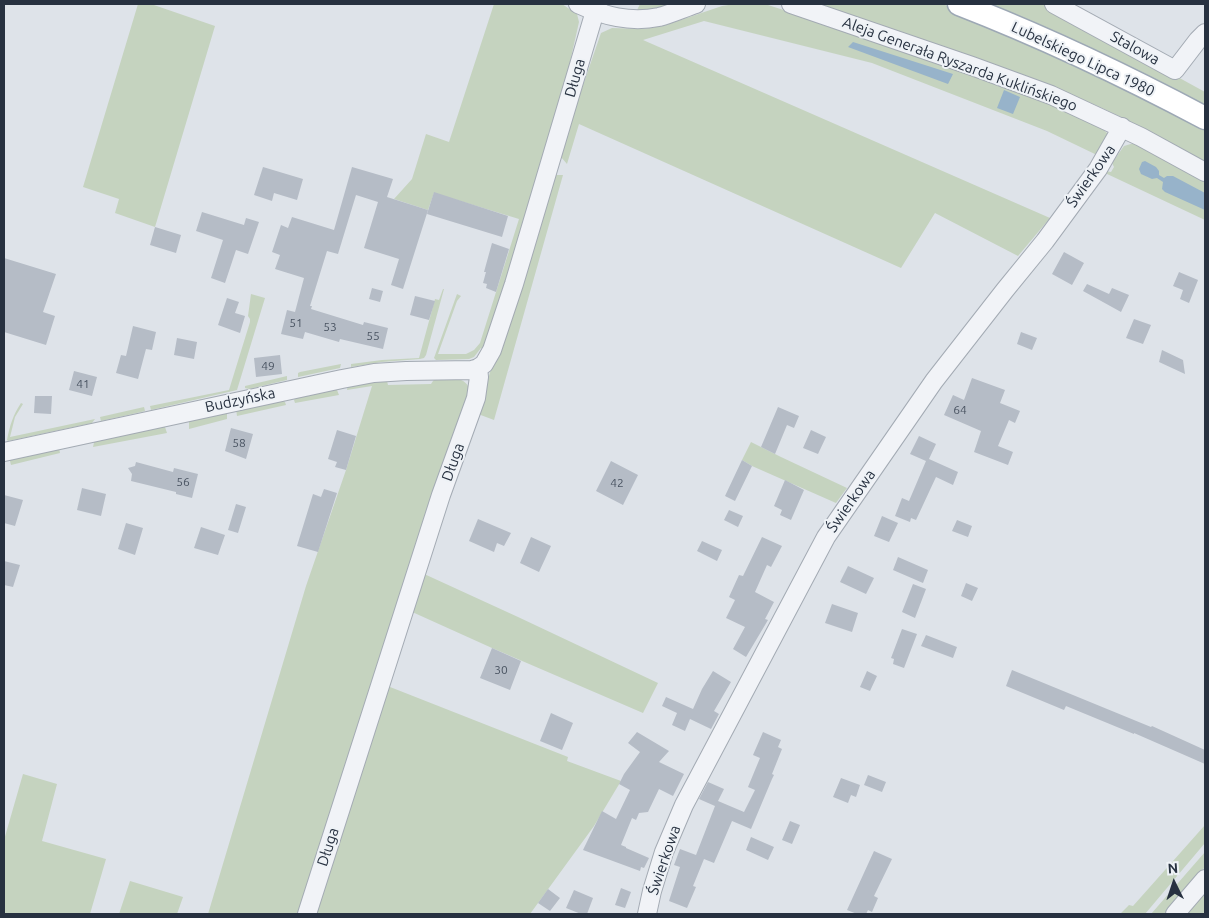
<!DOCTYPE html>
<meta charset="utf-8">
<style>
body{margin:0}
#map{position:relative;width:1209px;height:918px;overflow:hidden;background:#dee3e9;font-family:Ubuntu,sans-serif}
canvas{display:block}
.frame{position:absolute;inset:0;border:5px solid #273140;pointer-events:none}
.north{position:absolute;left:1149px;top:858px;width:50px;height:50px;-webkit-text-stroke:4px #eef2f6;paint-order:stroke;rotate:356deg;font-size:14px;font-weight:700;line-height:20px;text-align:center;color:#273140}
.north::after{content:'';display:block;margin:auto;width:18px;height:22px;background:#273140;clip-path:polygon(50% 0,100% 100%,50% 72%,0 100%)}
</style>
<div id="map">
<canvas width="1209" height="918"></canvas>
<div class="frame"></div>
<div class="north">N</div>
</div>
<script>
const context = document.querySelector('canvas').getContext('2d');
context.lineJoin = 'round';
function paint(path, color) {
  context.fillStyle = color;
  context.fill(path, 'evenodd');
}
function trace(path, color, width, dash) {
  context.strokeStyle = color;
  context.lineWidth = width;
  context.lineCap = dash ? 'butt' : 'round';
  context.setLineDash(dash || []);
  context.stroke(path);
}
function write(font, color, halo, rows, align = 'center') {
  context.font = font + ' Ubuntu,sans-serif';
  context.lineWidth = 4;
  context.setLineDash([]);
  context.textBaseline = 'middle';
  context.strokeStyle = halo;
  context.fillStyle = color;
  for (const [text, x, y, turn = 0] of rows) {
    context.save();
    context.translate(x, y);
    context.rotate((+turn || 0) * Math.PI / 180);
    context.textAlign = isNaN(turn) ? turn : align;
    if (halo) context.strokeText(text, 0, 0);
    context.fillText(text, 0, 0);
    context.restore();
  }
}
const green = new Path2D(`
 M138 4H151L215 26 155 227 115 213 119 199 83 187Z
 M494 4H562L577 14 579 22 566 80 519 242 484 349 481 348 474 357 469 359 436 360 434 358 457 294 461 296 457 301 438 354H466L474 350 480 343 519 219 434 193 428 210 394 199 412 179 426 134 449 142Z
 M640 4H671C659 9 649 10 637 10Z
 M735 4H758L768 5 889 44 1018 90 1080 115 1102 128 1107 133 1109 139 1099 156 1047 131 872 63 704 21 643 40 1050 218 1018 256 935 213 901 268 579 124 567 164 561 157 560 152 601 33 612 28 642 29 663 26 722 6Z
 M816 4H942L971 14 1205 126V162C1166 141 1125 117 1084 100 996 63 906 34 816 4Z
 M976 4H1045L1205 92V110Z
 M1134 143 1205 180V220L1105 173 1106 171 1111 172 1114 167 1112 163 1124 146Z
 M554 175H563L494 420 478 414 491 369 500 355 531 252Z
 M443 289H444L426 355 424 358 420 359 382 362 351 367V364L382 360 419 358 435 299 439 300Z
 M251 294 265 298 237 390 151 410 150 406 229 390 250 322V319L248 316Z
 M341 364 340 368 298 377V373L300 372Z
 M287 376V380L249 389 245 388V386Z
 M437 377C450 378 467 376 470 391L301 914H208L306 586 346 470 372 386 347 390 348 383 383 378 387 381 388 385 431 384 433 381Z
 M333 387 337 390 339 395 295 403 294 400 297 394Z
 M279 398 285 402 286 405 237 416 236 409Z
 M21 403 23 404 15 417 10 437 95 419 92 423 8 441 7 440C10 425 13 415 21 403Z
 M144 407 145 411 141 412 101 421 100 417Z
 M227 412V419L189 429V420Z
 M161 424 165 427 167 433 93 447 95 438Z
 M751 442 781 457 847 488 836 503 752 466 742 460Z
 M59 448 60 453 11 465 9 457Z
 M422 573 518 617 658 683 643 713 492 648 410 611Z
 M385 685 568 757 567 761 621 781 594 826 530 914H312Z
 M23 774 57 784 42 841 106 859 90 914H4V840Z
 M1205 825V843L1145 914H1120L1129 905 1133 906Z
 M1205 852V867L1165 914H1151Z
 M130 881 183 897 177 914H119Z
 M1205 892V914H1186Z`);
const water = new Path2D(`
 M853 42 953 74 948 84 848 47Z
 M1004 90 1020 97 1013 114 997 108Z
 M1145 161 1156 167 1159 171V175L1164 178 1167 176H1173L1205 193V210L1165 192 1162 189 1163 182 1157 178 1152 179 1141 174 1139 169 1142 162Z`);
const building = new Path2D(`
 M263 167 303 179 297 200 274 193 272 201 254 195Z
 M352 167 393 179 387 197 428 210 403 289 391 285 399 259 364 248 378 202 356 195 338 254 327 251 310 306H312L311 309 363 325 364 322 388 328 383 349 340 339 339 342 305 332 303 339 281 334 287 310 295 312 304 278 275 269 280 255 272 252 281 225 288 228 292 217 334 230Z
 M434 192 508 216 502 237 427 214Z
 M202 212 244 225 246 218 259 222 248 254 236 250 225 283 211 278 223 240 196 231Z
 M155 227 181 235 176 253 150 245Z
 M492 243 509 249 496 292 486 288 487 284 483 283 486 272H484Z
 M1064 252 1084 263 1072 285 1052 274Z
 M4 258 56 274 43 312 55 316 46 345 4 332Z
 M1179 272 1198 280 1189 303 1180 299 1183 290 1173 286Z
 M1087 284 1109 294 1112 288 1129 295 1121 312 1083 291Z
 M372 288 383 291 380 302 369 299Z
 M415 296 435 301 429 320 410 315Z
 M227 298 239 302 235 313 245 316 240 333 218 325Z
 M1134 319 1151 325 1143 344 1126 338Z
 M133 326 156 332 152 350 146 349 138 379 116 373 121 355 126 356Z
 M1021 332 1037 338 1032 350 1017 344Z
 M177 338 197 342 194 359 174 355Z
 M1162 350 1183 360 1185 374 1159 362Z
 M280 355 282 374 256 377 254 358Z
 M74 371 97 377 92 396 69 390Z
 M972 378 1005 390 1000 403 1020 411 1015 423 1009 420 998 446 1013 452 1008 465 974 452 981 431 944 415 953 395 964 400Z
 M35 396H52L51 414 34 413Z
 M778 407 799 416 794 428 787 425 775 454 761 447Z
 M231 428 253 434 246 459 225 451Z
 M337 430 356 436 346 470 335 467 337 462 328 459Z
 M811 430 826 437 818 454 803 448Z
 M919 436 936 444 929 459 958 472 953 485 936 477 916 520 911 518 910 522 895 516 902 498 909 501 926 461 910 454Z
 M742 460 752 466 735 501 725 496Z
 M611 461 638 475 623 505 596 491Z
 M136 462 173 472 174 468 198 474 192 498 176 494V492L131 481 132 474 128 468 135 466Z
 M785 480 804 490 791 520 780 515 782 510 774 506Z
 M82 488 106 494 101 516 77 510Z
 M324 489 337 493 318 552 297 546 313 494 321 497Z
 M4 495 23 500 15 526 4 523Z
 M236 504 246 507 238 533 228 530Z
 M729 510 743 516 738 527 724 520Z
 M882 516 898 523 889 542 874 536Z
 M478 519 511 533 504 546 497 543 494 552 469 541Z
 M957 520 972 526 968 537 952 531Z
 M126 523 143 528 135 555 118 549Z
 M201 527 225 535 218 555 194 548Z
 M531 537 551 546 539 572 520 563Z
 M762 537 782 546 771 567 767 565 755 592 774 602 765 619 768 620 746 657 733 649 745 627 726 618 735 600 729 597 739 575 743 576Z
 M702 541 722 550 717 561 697 551Z
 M898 557 928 570 923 583 893 570Z
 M4 561 20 565 13 587 4 585Z
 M848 566 874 578 866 594 840 582Z
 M966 583 978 588 972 601 961 596Z
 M913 584 926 589 915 618 902 612Z
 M832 604 858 613 852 632 825 623Z
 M902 629 917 634 904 668 893 664 894 659 891 658Z
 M926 635 957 647 953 658 921 646Z
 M492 648 521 661 510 690 480 678Z
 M1012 670 1151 727 1152 726 1205 750V764L1134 733V734L1066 706 1064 710 1006 686Z
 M713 671 731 682 714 711 719 714 711 729 690 719 685 731 672 725 677 713 662 706 666 697 693 709 702 689Z
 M867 671 877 676 870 691 860 687Z
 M551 713 573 723 562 750 540 741Z
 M637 732 669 751 659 762 684 774 673 796 659 789 648 812 639 813 636 820 632 818 621 845 626 847V848L649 858 644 868 641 867 640 871 583 850 602 811 616 819 630 790 619 784 624 774 640 752 628 743Z
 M763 732 781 740 778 747 782 749 772 774 774 775 772 779 751 829 732 821 714 863 704 859 693 886 696 887 687 908 669 901 680 867 674 865 680 849 696 855 715 806 699 799 708 782 724 789 718 801 744 812 755 790 748 787 760 758 753 755Z
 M868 775 886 782 882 792 864 785Z
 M841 778 860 785 856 797 851 795 848 803 833 797Z
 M790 821 800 825 792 844 782 840Z
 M751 837 774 847 768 860 746 850Z
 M874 851 892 859 874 896 878 898 872 912 868 910 866 914H857L847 910Z
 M621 888 631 892 625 908 615 905Z
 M548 889 560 898 550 911 538 903Z
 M574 890 593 898 587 914H581L566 908Z`);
const minor = new Path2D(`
 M578 4C604 16 630 23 659 17 671 14 684 8 696 4
 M791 4 972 66 1051 95 1141 137 1205 172
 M1054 4 1175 70 1198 40 1205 33
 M4 452 342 379 374 373 406 371 472 370 478 368 484 364 492 350 514 284 595 11 598 4
 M307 914 441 495 476 398 479 377 478 368
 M647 914 652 891 664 852 684 805 826 537 934 381 1005 290 1045 241 1098 169 1122 127
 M1175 914 1205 879`);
const major = new Path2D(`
 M959 4C1044 37 1124 75 1205 118`);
const numberNames = [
 ["51",296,323],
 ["53",330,327],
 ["55",373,336],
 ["49",268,366],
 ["41",83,384],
 ["64",960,410],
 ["58",239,443],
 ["56",183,482],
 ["42",617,483],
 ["30",501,670]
];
const streetNames = [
 ["Stalowa",1135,48,29],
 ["Lubelskiego Lipca 1980",1083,59,25],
 ["Aleja Generała Ryszarda Kuklińskiego",960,64,20],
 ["Długa",575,78,-74],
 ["Świerkowa",1091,176,-55],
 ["Budzyńska",240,400,-12],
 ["Długa",453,462,-70],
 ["Świerkowa",851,501,-55],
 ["Długa",328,847,-72],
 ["Świerkowa",664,860,-71]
];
paint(green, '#c5d3bf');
paint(water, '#97b3ca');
paint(building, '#b5bcc6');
trace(minor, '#a3aab3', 20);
trace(major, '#9da8b5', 25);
trace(minor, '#f1f3f7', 18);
trace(major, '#fff', 22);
write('12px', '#4a5462', null, numberNames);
write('15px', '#273140', '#eef2f6', streetNames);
</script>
